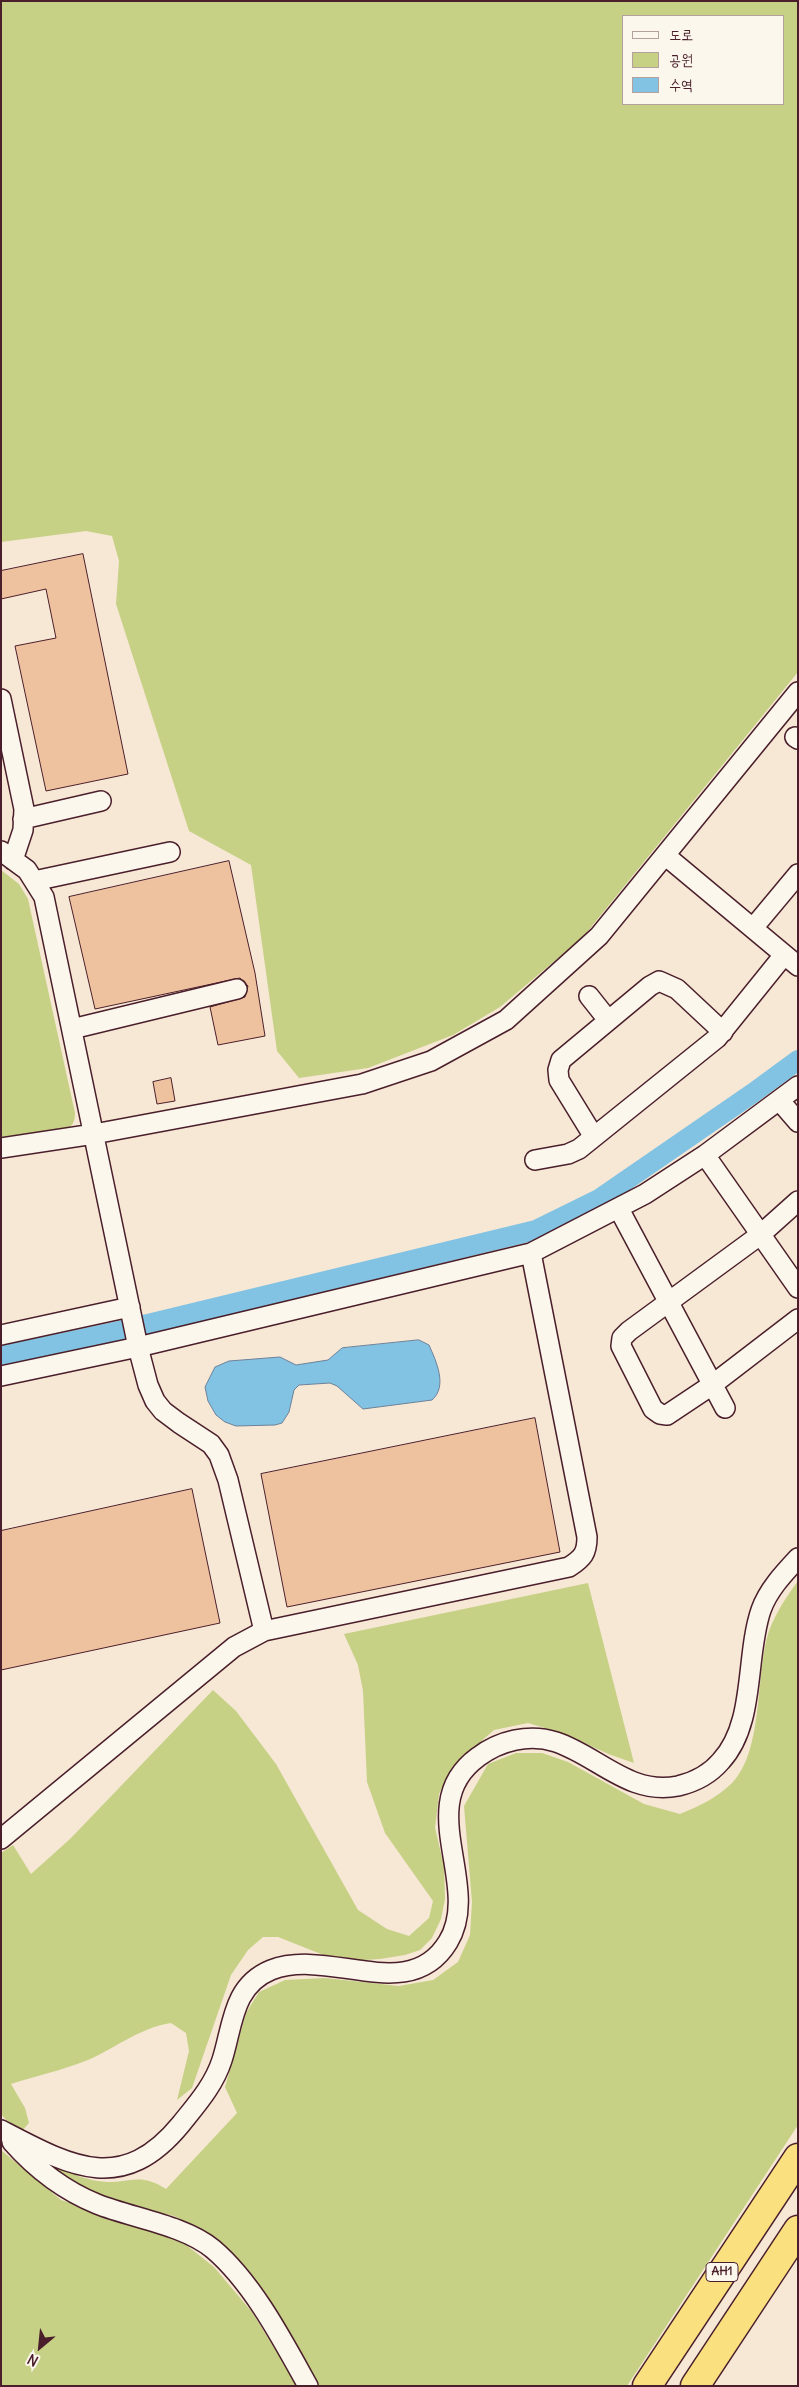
<!DOCTYPE html>
<meta charset="utf-8">
<style>
body{margin:0}
#map{position:relative;width:799px;height:2387px;overflow:hidden;background:#f7e7d5;font-family:Delius,"Poor Story",sans-serif}
canvas{display:block}
.frame{position:absolute;inset:0;border:2px solid #4a1f2b;pointer-events:none}
.legend{position:absolute;left:622px;top:15px;width:162px;height:90px;box-sizing:border-box;background:#fbf7ec;border:1px solid #b4a19f;margin:0;padding:6px 9px;list-style:none;font-size:15px;color:#4a1f2b}
.legend li{display:flex;align-items:center;gap:10px;height:25px}
.legend b{width:25px;border:1px solid #b4a19f}
.north{position:absolute;left:15px;top:2322px;width:50px;height:50px;-webkit-text-stroke:4px #fbf7ec;paint-order:stroke;rotate:208deg;font-size:14px;font-weight:700;line-height:20px;text-align:center;color:#4a1f2b}
.north::after{content:'';display:block;margin:auto;width:18px;height:22px;background:#4a1f2b;clip-path:polygon(50% 0,100% 100%,50% 72%,0 100%)}
</style>
<div id="map">
<canvas width="799" height="2387"></canvas>
<div class="frame"></div>
<ul class="legend">
<li><b style="height:6px;background:#fbf7ec"></b>도로</li>
<li><b style="height:14px;background:#c6d185"></b>공원</li>
<li><b style="height:14px;background:#82c3e3"></b>수역</li>
</ul>
<div class="north">N</div>
</div>
<script>
const context = document.querySelector('canvas').getContext('2d');
context.lineJoin = 'round';
function paint(path, color) {
  context.fillStyle = color;
  context.fill(path, 'evenodd');
}
function trace(path, color, width, dash) {
  context.strokeStyle = color;
  context.lineWidth = width;
  context.lineCap = dash ? 'butt' : 'round';
  context.setLineDash(dash || []);
  context.stroke(path);
}
function write(font, color, halo, rows, align = 'center') {
  context.font = font + ' Delius,sans-serif';
  context.lineWidth = 4;
  context.setLineDash([]);
  context.textBaseline = 'middle';
  context.strokeStyle = halo;
  context.fillStyle = color;
  for (const [text, x, y, turn = 0] of rows) {
    context.save();
    context.translate(x, y);
    context.rotate((+turn || 0) * Math.PI / 180);
    context.textAlign = isNaN(turn) ? turn : align;
    if (halo) context.strokeText(text, 0, 0);
    context.fillText(text, 0, 0);
    context.restore();
  }
}
const green = new Path2D(`
 M1 1H798V672L583 937 500 1007 453 1035 368 1068 299 1078 277 1051 251 865 189 831 116 604 119 561 112 536 86 531 1 542ZM623 16H783V104H623Z
 M1 870 19 884 28 899 75 1113C75 1123 72 1127 63 1130L1 1140Z
 M798 1581V2125L627 2386H316L235 2261 205 2232 174 2216 107 2201 66 2181 55 2166C72 2174 88 2181 107 2182 133 2182 141 2173 166 2189L237 2113 225 2087 246 2013 259 1992 285 1980 325 1978 399 1986 433 1980 458 1962 470 1935 472 1902 464 1806 488 1764 516 1753H542L568 1762 644 1804 680 1814C699 1806 717 1798 732 1783 764 1750 755 1673 769 1631 776 1613 786 1597 798 1581Z
 M588 1583 634 1763 611 1755 559 1732 528 1723 494 1730 453 1766 439 1794 435 1828 444 1866 445 1899 441 1919 432 1938 420 1950 405 1955 380 1959 348 1961 331 1958 278 1937H263L248 1950 231 1975 192 2088 177 2100 189 2051 186 2033 171 2023C142 2027 115 2048 88 2060 63 2070 36 2076 11 2084L25 2108 29 2123 22 2131 11 2126 1 2114V1853L13 1845 31 1874 70 1839 213 1690 236 1711 276 1764 358 1910 387 1929 409 1936 429 1918 433 1901 385 1833 367 1782 363 1691 358 1665 344 1634Z
 M1 2150 61 2200 130 2222 185 2244 214 2267 252 2312 298 2386H1Z`);
const water = new Path2D(`
 M419 1340 429 1345C436 1361 448 1386 432 1400L363 1409 337 1386 330 1383 299 1385 294 1390 289 1412 282 1423 275 1425 236 1426 225 1422 216 1415 208 1401 205 1387 215 1367 229 1361 280 1357 296 1365 328 1360 342 1348Z`);
const canal = new Path2D(`
 M1 1356 119 1331 536 1230 599 1199 753 1093 798 1060`);
const building = new Path2D(`
 M83 554 128 774 46 791 15 646 56 638 46 589 1 599V571Z
 M229 861 255 973 265 1036 218 1045 210 1007 245 997 248 986 240 978 95 1009 69 897Z
 M171 1078 175 1101 157 1104 153 1082Z
 M535 1418 560 1552 287 1607 261 1474Z
 M192 1489 220 1623 1 1670V1531Z`);
const street = new Path2D(`
 M1 699 24 809 23 830 13 860
 M795 737 798 739
 M23 819 101 801
 M1 851 27 870 44 897 138 1347 148 1385 155 1401 163 1411 179 1423 211 1444 219 1455 228 1480 264 1631
 M666 856 798 966
 M34 881 170 852
 M753 928 798 874
 M589 996 608 1020
 M72 1029 237 989
 M779 1100 798 1122
 M594 1137 559 1080 558 1070 561 1060 650 986 659 981 677 989 723 1032
 M1 1148 94 1134 362 1084 431 1061 506 1020 599 936 798 692
 M705 1155 798 1288
 M535 1160 568 1154 579 1149 717 1038 784 955
 M798 1201 760 1235 629 1331 622 1338 621 1346 653 1409 660 1414 667 1415 712 1385 798 1319
 M619 1209 725 1408
 M1 1335 130 1307
 M1 1376 138 1347 531 1253 645 1194 705 1155 798 1086
 M1 1839 234 1647 264 1631 569 1567C583 1558 587 1553 587 1537L531 1253
 M1 2130C70 2166 122 2196 181 2124 197 2104 214 2085 222 2060 233 2026 232 1986 271 1970 330 1947 409 2006 448 1942 483 1885 412 1805 478 1757 499 1741 529 1733 556 1742 598 1756 630 1796 678 1786 695 1782 710 1774 721 1761 756 1723 745 1657 761 1610 768 1590 784 1573 798 1558
 M12 2142C35 2168 65 2191 97 2204 132 2218 184 2225 213 2249 253 2283 283 2341 308 2386`);
const highway = new Path2D(`
 M647 2386 798 2158
 M695 2386 798 2230`);
const shields = [
 [722,2272,32]
];
const shieldNames = [
 ["AH1",722,2272]
];
paint(green, '#c6d185');
paint(water, '#82c3e3');
trace(water, '#6c8199', 1);
trace(canal, '#82c3e3', 20);
paint(building, '#efc29f');
trace(building, '#4a1f2b', 1);
trace(street, '#4a1f2b', 22);
trace(highway, '#4a1f2b', 31);
trace(street, '#fbf7ec', 19);
trace(highway, '#fbe080', 28);
for (const [x, y, w] of shields) {
  const box = new Path2D();
  box.roundRect(x - w / 2, y - 9.5, w, 19, 4);
  context.fillStyle = '#fbf7ec';
  context.fill(box);
  trace(box, '#4a1f2b', 1);
}
write('bold 12px', '#4a1f2b', null, shieldNames);
</script>
